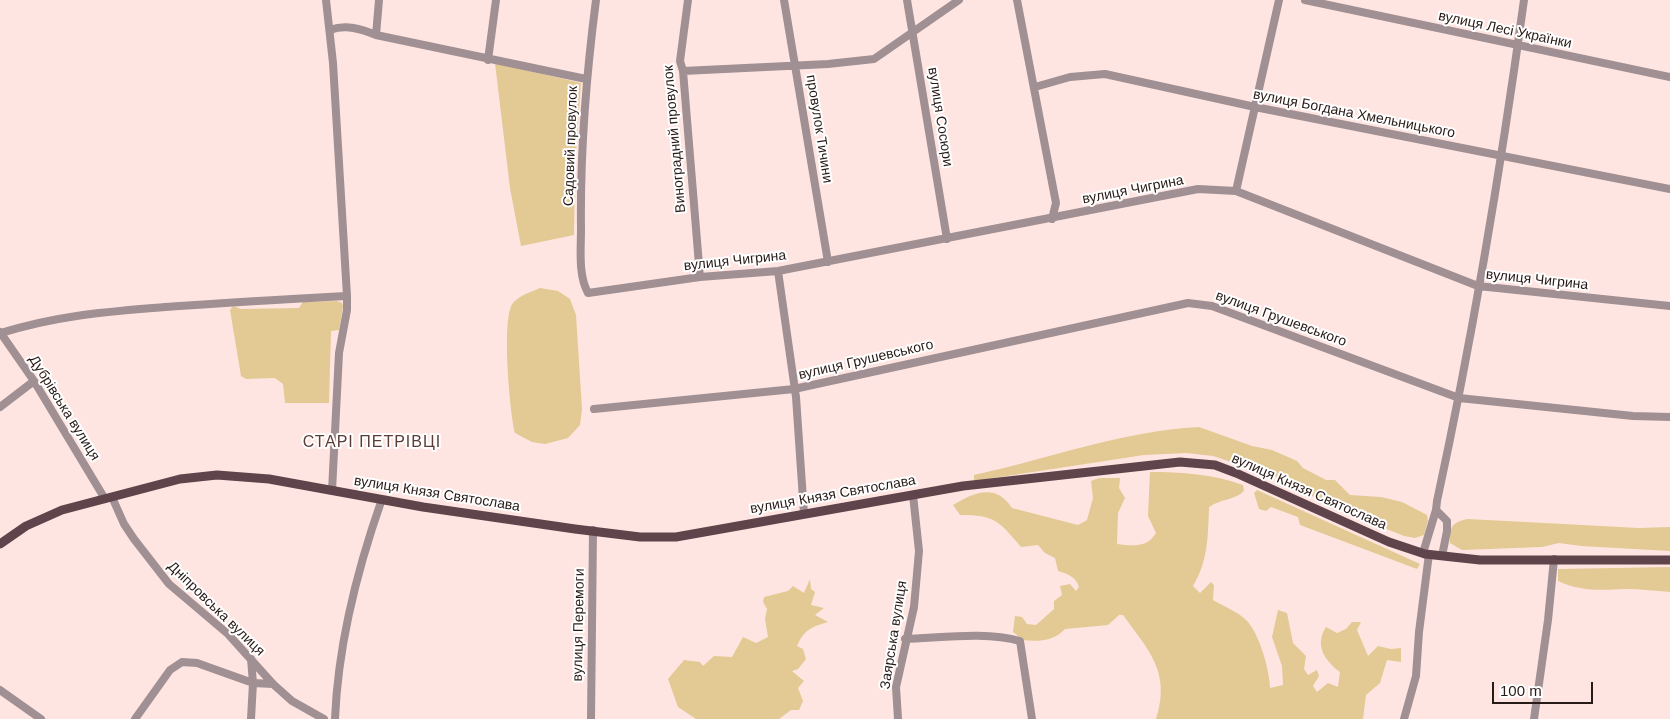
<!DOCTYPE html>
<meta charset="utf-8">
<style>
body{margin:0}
#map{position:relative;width:1670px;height:719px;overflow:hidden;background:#ffe5e1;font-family:Arial,sans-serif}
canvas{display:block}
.scale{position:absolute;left:1492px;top:682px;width:101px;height:22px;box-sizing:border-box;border:2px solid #281a17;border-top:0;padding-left:6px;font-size:15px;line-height:18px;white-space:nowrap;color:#281a17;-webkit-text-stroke:4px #fff;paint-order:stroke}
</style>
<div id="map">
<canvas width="1670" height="719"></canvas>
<div class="scale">100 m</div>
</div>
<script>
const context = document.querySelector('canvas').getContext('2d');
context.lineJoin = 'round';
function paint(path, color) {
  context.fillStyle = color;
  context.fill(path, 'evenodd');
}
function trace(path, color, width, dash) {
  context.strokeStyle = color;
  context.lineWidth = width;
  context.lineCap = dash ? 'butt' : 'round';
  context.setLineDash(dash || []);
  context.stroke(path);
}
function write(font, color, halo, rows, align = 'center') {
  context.font = font + ' Arial,sans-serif';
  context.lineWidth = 4;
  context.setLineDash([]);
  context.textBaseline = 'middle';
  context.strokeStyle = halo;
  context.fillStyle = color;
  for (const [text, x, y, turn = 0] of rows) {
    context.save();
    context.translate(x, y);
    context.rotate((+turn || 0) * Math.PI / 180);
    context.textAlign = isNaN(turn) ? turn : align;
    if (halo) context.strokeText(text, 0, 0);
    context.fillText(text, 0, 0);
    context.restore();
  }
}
const green = new Path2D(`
 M495 63 581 83 575 166 574 235 521 246 510 188Z
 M540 288 558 291 570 299 576 315 582 409 580 425 568 438 545 444 532 442 515 433C510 413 501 317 513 303 520 295 531 292 540 288Z
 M337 301 342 303 343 306 339 330 331 331 329 403H285L283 384 275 378 246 379 241 376 230 310 233 306 241 309 299 308 303 302Z
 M1199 427 1252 446 1272 450 1297 461 1303 468 1326 480H1335L1350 495 1381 497 1402 502 1427 515 1428 521 1424 535 1415 538 1404 536 1329 506 1296 486 1274 476 1213 456 1186 453 1144 455 974 481V475C1049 459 1121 431 1199 427Z
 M1150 472C1183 472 1212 474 1243 485L1244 491C1235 500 1220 499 1209 507 1208 536 1208 561 1193 586L1200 593 1211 582 1214 585 1213 600C1223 606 1238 612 1246 620 1259 632 1270 671 1270 688L1283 685 1282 666 1272 637 1278 610 1287 613 1293 643 1306 656 1304 669 1308 675 1317 670 1319 676 1313 686 1317 692 1328 683 1338 687 1340 672C1325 661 1314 645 1326 627L1337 633 1346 629 1352 622H1361L1357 630 1368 656 1378 646 1391 649 1401 648V662L1387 660 1380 683 1366 695 1363 719H1156C1171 672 1149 651 1123 615H1119L1108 625 1065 629C1054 641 1038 642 1023 640L1013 632 1015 616 1022 617 1027 624 1036 625 1054 609V601L1062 595 1060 586 1070 584 1076 591 1079 587C1076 577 1068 574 1058 571L1055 558 1045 553 1038 545 1021 547C999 521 995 515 960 515L953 505C974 492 996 483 1012 508L1078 525 1087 520 1093 498 1091 481 1099 478H1120L1119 488 1125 498 1118 513 1117 544C1133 546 1147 548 1156 533L1148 516Z
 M1257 490 1420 564 1417 569 1300 525 1298 517 1271 507 1266 511 1259 509 1254 493Z
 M1468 519 1639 528 1670 527V551L1581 546 1559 543 1542 547 1462 550 1450 543C1449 527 1452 522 1468 519Z
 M1670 567V592C1656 591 1641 589 1627 589 1602 590 1582 592 1558 581V569Z
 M810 579 811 589 815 592 811 605 824 608 815 615 828 622C811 627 804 630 797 646L803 649 806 659 798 669 792 671 804 681 798 688 803 701 799 710H791L779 719H696L678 707 668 679 684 660 700 662 703 666 714 656 732 657 743 637 756 643 768 637 765 619 767 609 763 602 764 597 788 591 793 586 804 593Z`);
const minor = new Path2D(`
 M326 0 333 63 347 296V310L339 353 332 491
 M596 0C586 77 580 152 581 229 581 249 578 275 588 293L700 277 778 271 1198 189 1236 191 1478 286 1670 306
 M688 0 680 61 683 71 700 277
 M784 0 828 262
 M907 0 947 239
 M1017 0 1056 203 1052 219
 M1305 0 1670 77
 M330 30C346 24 361 29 376 35L586 79
 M376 35 379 0
 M488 60 496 0
 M683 71 828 64 874 59 959 0
 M1035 87 1070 77 1105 74 1255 107 1670 189
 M1236 191 1279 0
 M778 271 796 397 804 514
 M0 332 34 381 105 499
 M1 333C58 315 106 312 165 307 226 303 286 299 347 296
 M0 407 34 381
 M594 409 794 389 1188 303 1212 306 1459 398 1633 416 1670 417
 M112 497 124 524 134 539 169 584 228 634 273 684 292 701 324 719
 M1423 553 1436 510
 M1442 556 1447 531V521L1436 510 1437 501C1473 335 1501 168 1524 0
 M905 639C940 638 986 631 1020 641L1032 719
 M251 659 253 683 251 719
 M0 690 41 719
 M135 719 170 670 182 662 197 663 253 683 273 684
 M335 719C338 643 357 570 382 499
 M591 719 593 530
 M898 719 896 687 914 607 919 551 913 495
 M1404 719 1416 676 1419 632 1429 554
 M1534 719 1548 620 1554 559`);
const major = new Path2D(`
 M0 544 26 526 62 510 180 479 217 475 269 479 423 507 575 529 640 537H676L963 486 1180 462 1215 465 1236 473 1389 542 1425 554 1480 560H1670`);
const streetNames = [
 ["вулиця Лесі Українки",1505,30,12],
 ["вулиця Богдана Хмельницького",1354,114,11],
 ["вулиця Сосюри",940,117,81],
 ["провулок Тичини",819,129,81],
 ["Виноградний провулок",675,139,-95],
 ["Садовий провулок",571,146,-88],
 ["вулиця Чигрина",1133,190,-11],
 ["вулиця Чигрина",735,261,-6],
 ["вулиця Чигрина",1537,280,6],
 ["вулиця Грушевського",1281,319,20],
 ["вулиця Грушевського",866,360,-13],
 ["Дубрівська вулиця",64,408,58],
 ["вулиця Князя Святослава",1309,492,24],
 ["вулиця Князя Святослава",437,494,9],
 ["вулиця Князя Святослава",833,495,-10],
 ["Дніпровська вулиця",216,609,44],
 ["вулиця Перемоги",579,625,-89],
 ["Заярська вулиця",894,635,-81]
];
const quarterNames = [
 ["СТАРІ ПЕТРІВЦІ",372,443]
];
paint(green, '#e3c993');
trace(minor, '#a08f93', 8);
trace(major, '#60444c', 9);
write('14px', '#281a17', '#fff', streetNames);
context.letterSpacing = '1px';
write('16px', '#5c3c36', '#fff', quarterNames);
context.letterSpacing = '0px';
</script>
